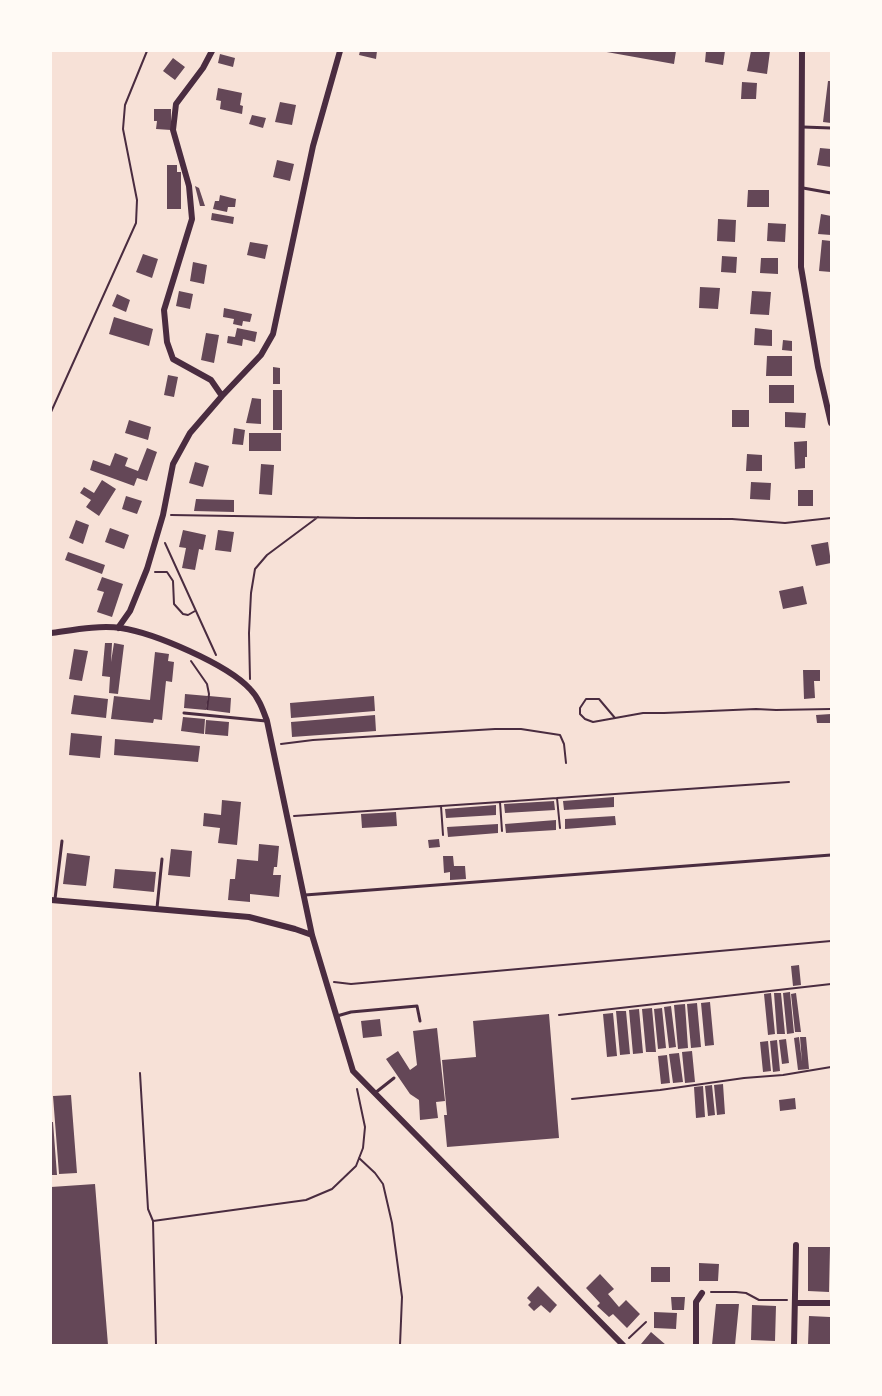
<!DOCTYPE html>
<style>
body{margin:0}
#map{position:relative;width:882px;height:1396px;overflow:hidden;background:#f7e1d7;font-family:"Open Sans",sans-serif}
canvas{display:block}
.frame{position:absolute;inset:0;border:52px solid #fffaf5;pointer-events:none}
</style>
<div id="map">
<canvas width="882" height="1396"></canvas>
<div class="frame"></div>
</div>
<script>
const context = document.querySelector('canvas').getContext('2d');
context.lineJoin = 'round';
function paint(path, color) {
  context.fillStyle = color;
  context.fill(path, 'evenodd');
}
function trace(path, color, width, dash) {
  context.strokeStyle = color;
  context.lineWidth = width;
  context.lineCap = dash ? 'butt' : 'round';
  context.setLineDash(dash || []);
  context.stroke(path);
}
const building = new Path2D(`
 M360 51H377L376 59 359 55Z
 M601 51H676L674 64Z
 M706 51H725L723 65 705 62Z
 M751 51H770L767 74 747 71Z
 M220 54 235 58 233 67 218 63Z
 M173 58 185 67 175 80 163 71Z
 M828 81H831V123L823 122Z
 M742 82 757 83 756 99H741Z
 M218 88 242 93 240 105 243 106 242 114 220 109 221 101 216 100Z
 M280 102 296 105 292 125 275 122Z
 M154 109H171V130L156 129 157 121H154Z
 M252 115 266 118 263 128 249 124Z
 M820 148 831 149V167L817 165Z
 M277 160 294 164 290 181 273 177Z
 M167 165H177V172H181V209H167Z
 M195 186 199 188 205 206H200Z
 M748 190H769V207H747Z
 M220 195 236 199 235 207H228L227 212 213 209 215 201H219Z
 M212 213 234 217 233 224 211 220Z
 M821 214 831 216V235L818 234Z
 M718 219 736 220 735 242 717 241Z
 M768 223 786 224 785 242 767 241Z
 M822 240 831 241V272L819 271Z
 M250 242 268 245 265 259 247 255Z
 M143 254 158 259 152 278 136 272Z
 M722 256 737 257 736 273 721 272Z
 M761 258H778V274L760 273Z
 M193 262 207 265 204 284 190 281Z
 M700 287 720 288 718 309 699 308Z
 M179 291 193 294 190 309 176 306Z
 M752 291 771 292 769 315 750 314Z
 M117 294 130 300 126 312 112 306Z
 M224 308 252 314 250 322 243 321 242 326 233 324 234 319 223 317Z
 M114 317 153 329 149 346 109 334Z
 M237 328 257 332 255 342 243 339 242 346 227 343 228 336 235 337Z
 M755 328 772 330V346L754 345Z
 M206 333 219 335 214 363 201 360Z
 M783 340 792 341V351L782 350Z
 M767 356H792V376H766Z
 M273 367 280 368V384H273Z
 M168 375 178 377 174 397 164 395Z
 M769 385H794V403H769Z
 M273 390H282V430H273Z
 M252 398 261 399V424L246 423Z
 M732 410H749V427H732Z
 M785 412 806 413 805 428 785 427Z
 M129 420 151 427 148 440 125 433Z
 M234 428 245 430 243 445 232 444Z
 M249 433H281V451H249Z
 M807 441V457H805V468L795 469 794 442Z
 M147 448 157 452 147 481 137 478 134 486 90 470 93 460 110 466 115 453 128 458 125 466 138 471Z
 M747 454 762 455V471H746Z
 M195 462 209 466 203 487 189 483Z
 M261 464 274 465 272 495 259 494Z
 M102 480 116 489 99 516 86 507 91 500 80 493 84 487 94 493Z
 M751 482 771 483 770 500 750 499Z
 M798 490H813V506H798Z
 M126 496 142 501 137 514 122 509Z
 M196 499 234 500V512L194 511Z
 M76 520 89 525 83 544 69 538Z
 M110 528 129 535 124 549 105 542Z
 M183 530 206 535 203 550 199 549 195 570 182 568 186 548 179 547Z
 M218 530 234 532 231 552 215 550Z
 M828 542 831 563 816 566 811 545Z
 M68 552 105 565 102 574 65 560Z
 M102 577 123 584 112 617 97 612 104 592 97 590Z
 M803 586 807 604 783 609 779 591Z
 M105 643H112L111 662 114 643 124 645 118 694 109 693 110 677 102 676Z
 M74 649 88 651 82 681 69 679Z
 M155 652 169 654 168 661 174 662 172 682 166 681 162 720 154 719 153 723 111 719 114 696 150 700Z
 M803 670H820V681H814L815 698 804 699Z
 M185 694 208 696 206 710 184 708Z
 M74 695 108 699 106 718 71 714Z
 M209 696 231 698 230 713 207 710Z
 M374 696 375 711 291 718 290 703Z
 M831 714V723H817L816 715Z
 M375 715 376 731 292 737 291 722Z
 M183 717 205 719 204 734 181 731Z
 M206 720 229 722 228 736 205 734Z
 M71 733 102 736 100 758 69 755Z
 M115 739 200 746 198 762 114 755Z
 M614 797V807L564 810 563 801Z
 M222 800 241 802 237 845 218 843 220 828 203 826 204 813 221 815Z
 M554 801 555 810 505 813 504 804Z
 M496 805V815L446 818 445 809Z
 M396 812 397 826 362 828 361 814Z
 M615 816 616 825 565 829V819Z
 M556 820V830L506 833 505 824Z
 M498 824V833L448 837 447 827Z
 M439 839 440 847 429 848 428 840Z
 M259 844 279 846 277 867H274L273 875H281L279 897 250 894V902L228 900 230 879H235L237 859 258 861Z
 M171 849 192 851 190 877 168 875Z
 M67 853 90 856 86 886 63 884Z
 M443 856H453L454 866H465L466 879 450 880V872L444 873Z
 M115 869 156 872 154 892 113 888Z
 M799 965 801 985 793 986 791 966Z
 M790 992 794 1033 787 1034 783 993Z
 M771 993 775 1034 768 1035 764 994Z
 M774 993H781L785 1034H777Z
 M796 993 801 1032H795L791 994Z
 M710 1002 714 1045 705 1046 701 1003Z
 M697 1003 701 1047 691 1048 687 1004Z
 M685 1004 688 1048 678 1049 674 1005Z
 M671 1006 676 1047 669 1048 664 1007Z
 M652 1008 656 1052H646L642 1009Z
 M662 1008 666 1048 658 1049 654 1009Z
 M639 1009 643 1053 633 1054 629 1010Z
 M616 1011H626L630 1054 620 1055Z
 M613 1013 617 1056 607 1057 603 1014Z
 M549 1014 559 1138 447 1147 444 1115H447L442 1060 476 1057 473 1021Z
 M380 1019 382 1036 363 1038 361 1021Z
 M437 1028 445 1101 436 1102 438 1118 420 1120 419 1100 410 1094 386 1059 398 1051 410 1070 417 1065 413 1031Z
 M799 1037 802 1062 800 1037H806L809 1069 798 1070 794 1038Z
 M786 1039 789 1063 782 1064 779 1040Z
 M777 1040 780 1071 773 1072 770 1041Z
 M768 1041 771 1071 763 1072 760 1042Z
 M692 1051 695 1082 685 1083 682 1052Z
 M679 1053 683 1082 673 1083 669 1054Z
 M667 1055 670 1083 661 1084 658 1056Z
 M723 1084 725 1114 717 1115 714 1085Z
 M712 1085 715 1115 708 1116 705 1086Z
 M703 1086 705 1117 696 1118 694 1087Z
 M71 1095 77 1173 59 1174 53 1096Z
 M795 1098 796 1109 780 1111 779 1100Z
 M51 1122H53L57 1175H51Z
 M95 1184 108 1345H51V1187Z
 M808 1247H830L829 1292 808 1291Z
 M699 1263 719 1264 718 1281H699Z
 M651 1267H670V1282H651Z
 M600 1274 614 1289 608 1294 619 1307 626 1300 640 1314 627 1328 613 1314 609 1317 597 1306 600 1303 586 1288Z
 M538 1286 557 1305 550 1313 541 1305 534 1311 528 1305 531 1302 527 1298Z
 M671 1297H685L684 1310H672Z
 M716 1304H739L735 1345H712Z
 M752 1305 776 1306 775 1341 751 1340Z
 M654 1312 677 1313 676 1329 654 1328Z
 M809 1316 830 1317V1345H808Z
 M651 1332 666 1345H643L641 1344Z`);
const path = new Path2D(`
 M51 412 136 223 137 200 123 129 125 105 147 51
 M171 515 357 518 732 519 785 523 831 518
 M165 543 216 655
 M155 572H167L173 581 174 604 183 614 188 615 195 611
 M191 661 207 684 209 694 207 709
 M250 679 249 633 251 593 255 569 267 555 318 517
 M615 718 599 699H586L580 708V714L585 719 593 722 643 713H664L756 709 776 710 831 709
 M281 744 313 740 495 729H521L560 735 564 744 566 763
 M294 816 441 806
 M560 828 557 798 789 782
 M502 831 500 802 557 798
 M443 835 441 806 500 802
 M334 982 351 984 831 941
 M559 1015 831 984
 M140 1073 148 1209 153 1221
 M572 1099 660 1090 744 1078 783 1075 831 1067
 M359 1158 375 1173 383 1184 392 1223 402 1297 400 1345
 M711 1292H736L746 1293 759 1300H787
 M629 1338 646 1322
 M156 1345 153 1221 306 1200 332 1189 356 1166 363 1148 365 1127 357 1089`);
const service = new Path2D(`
 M803 127 831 128
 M803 188 831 193
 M184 713 266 721
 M305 895 831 855
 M55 899 62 841
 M157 908 162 859
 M337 1016 351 1012 417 1006 420 1021
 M375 1093 394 1078`);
const minor = new Path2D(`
 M212 51 203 68 176 104 173 130 189 186 192 219 164 310 167 342 173 359 211 380 222 396
 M802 51 801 267 818 367 831 423
 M118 628 130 611 147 569 163 515 173 464 190 433 222 396 261 355 273 334 313 146 340 51
 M51 633C73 630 99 625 121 628 154 633 227 664 250 689 259 698 263 710 267 721L312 935 353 1071 623 1345
 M51 900 249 917 295 929 312 935
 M795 1303H831
 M696 1345V1302L702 1293
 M794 1345 796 1245`);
paint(building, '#644757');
trace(path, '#4a2c40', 2);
trace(service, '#4a2c40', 3);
trace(minor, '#4a2c40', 6);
</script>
